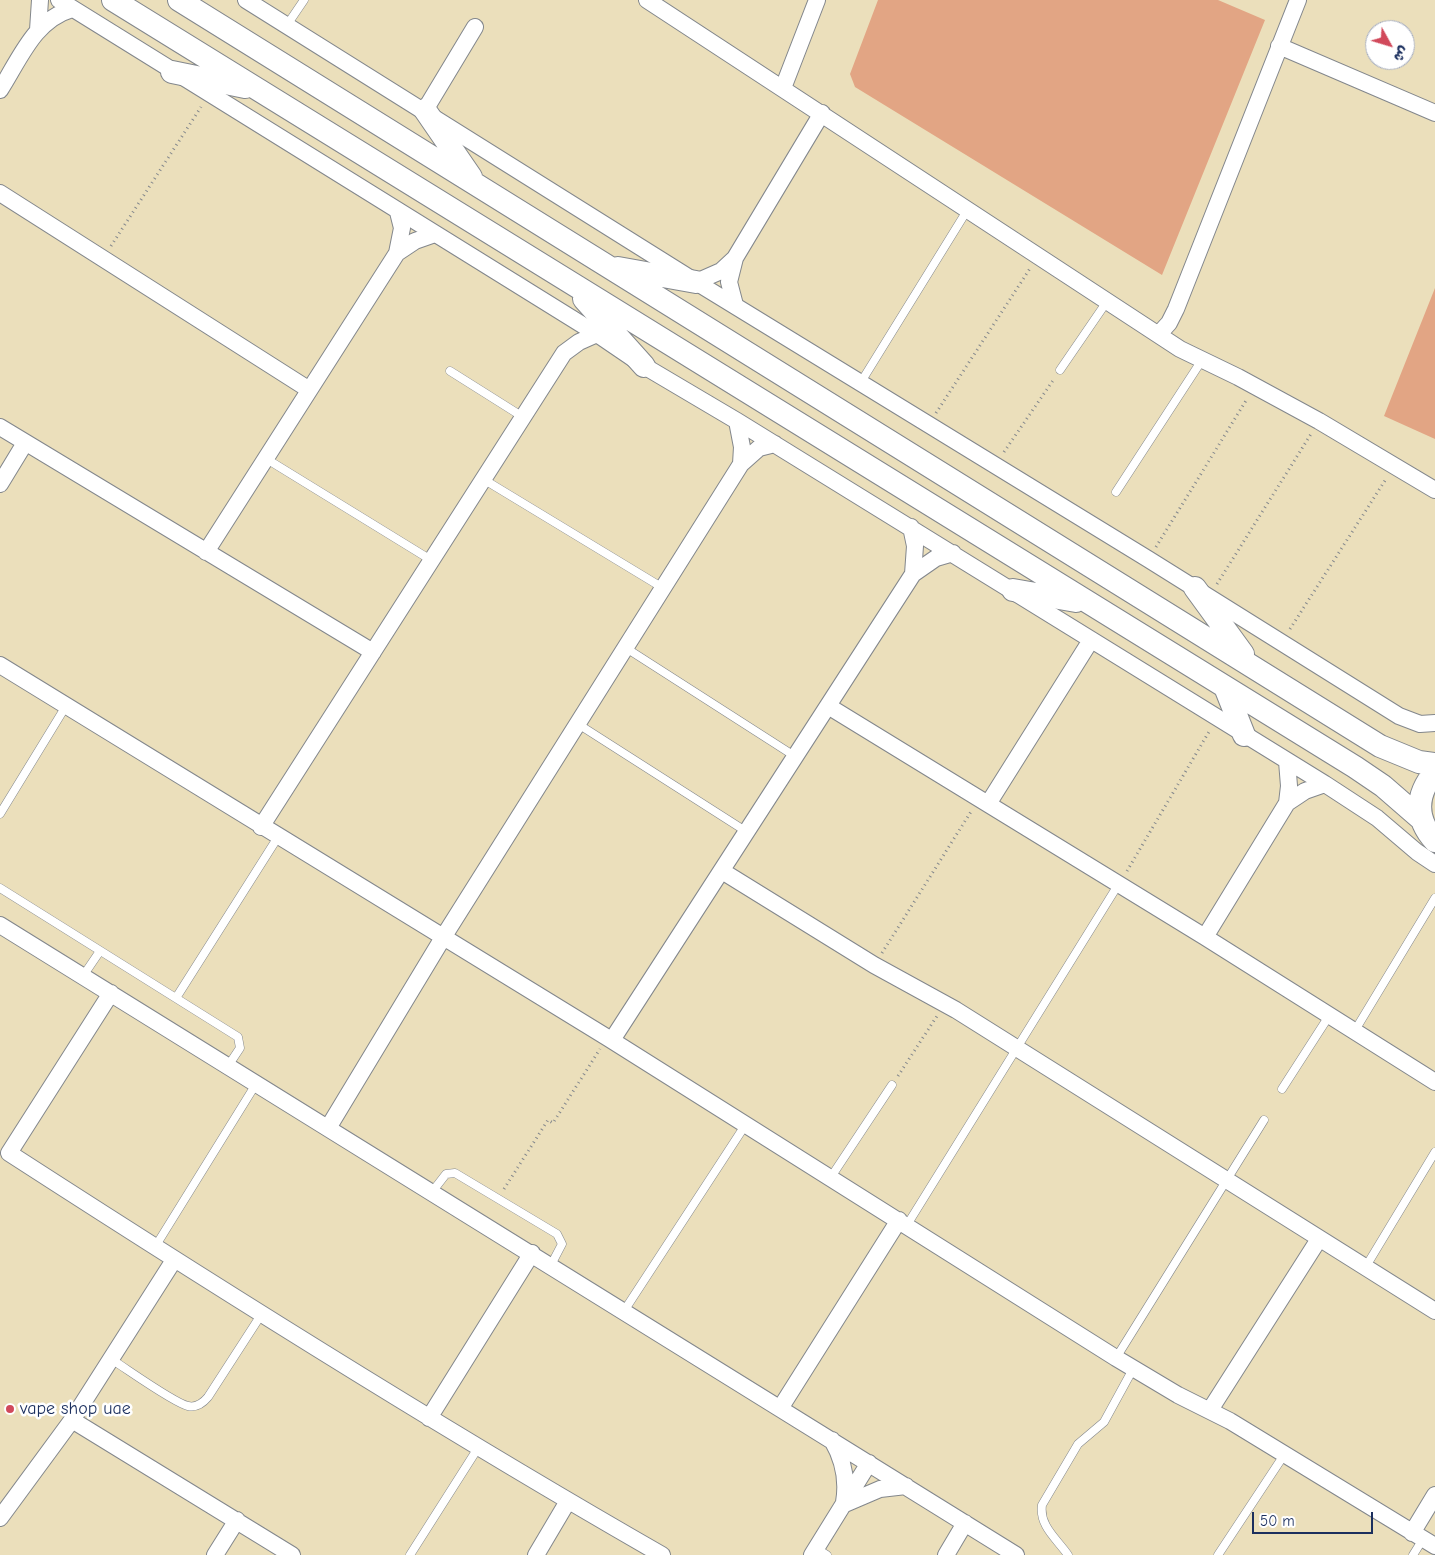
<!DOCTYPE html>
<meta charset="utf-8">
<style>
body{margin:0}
#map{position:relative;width:1435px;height:1555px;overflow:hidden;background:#ebdfbb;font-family:"Comic Neue","Playpen Sans Arabic",sans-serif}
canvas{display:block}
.north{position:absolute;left:1365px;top:20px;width:50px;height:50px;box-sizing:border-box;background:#fff;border:1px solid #a4acbf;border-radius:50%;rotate:129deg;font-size:14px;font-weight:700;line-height:20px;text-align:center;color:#1b2f5e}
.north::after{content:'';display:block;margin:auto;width:18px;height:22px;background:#d1495b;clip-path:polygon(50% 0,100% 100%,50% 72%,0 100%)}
.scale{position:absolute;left:1252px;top:1512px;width:121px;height:22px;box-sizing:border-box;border:2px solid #1b2f5e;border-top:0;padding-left:6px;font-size:15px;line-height:18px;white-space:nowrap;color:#1b2f5e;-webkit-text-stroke:4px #fff;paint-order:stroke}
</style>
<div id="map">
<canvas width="1435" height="1555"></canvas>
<div class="north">ش</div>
<div class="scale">50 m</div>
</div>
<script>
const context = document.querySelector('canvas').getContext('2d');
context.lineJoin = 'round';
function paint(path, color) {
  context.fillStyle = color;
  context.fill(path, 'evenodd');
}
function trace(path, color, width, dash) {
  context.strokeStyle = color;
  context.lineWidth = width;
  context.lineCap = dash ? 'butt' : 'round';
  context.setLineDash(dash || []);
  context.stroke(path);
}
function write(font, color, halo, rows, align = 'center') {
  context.font = font + ' "Comic Neue",sans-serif';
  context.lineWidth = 5;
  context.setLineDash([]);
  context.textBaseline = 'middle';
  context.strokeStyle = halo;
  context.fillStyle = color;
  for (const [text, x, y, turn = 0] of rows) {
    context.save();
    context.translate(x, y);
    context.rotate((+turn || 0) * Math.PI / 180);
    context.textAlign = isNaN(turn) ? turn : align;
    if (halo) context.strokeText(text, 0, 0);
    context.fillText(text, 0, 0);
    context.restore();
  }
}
const building = new Path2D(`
 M878 0H1218L1265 20 1162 275 855 87 850 74Z
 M1435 288V439L1384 416Z`);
const path = new Path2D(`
 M111 246 201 107
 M936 413 1031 267
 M1004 452 1054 379
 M1156 547 1247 399
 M1217 584 1311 434
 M1290 629 1386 479
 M1127 871 1210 730
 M882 953 972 810
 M898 1076 937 1016
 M504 1189 548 1120 553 1123 600 1049`);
const service = new Path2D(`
 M287 25 304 0
 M1060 370 1108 300
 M450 371 523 417
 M861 382 968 209
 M265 458 431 560
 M483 479 663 588
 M1116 492 1202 360
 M626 648 796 757
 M578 724 747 832
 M0 814 66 706
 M0 888 238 1037 240 1048 228 1066
 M83 976 100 951
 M176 998 278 837
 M1354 1032 1435 898
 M1282 1089 1329 1016
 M831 1177 892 1085
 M432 1192 446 1174 455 1173 557 1234 562 1244 551 1265
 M907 1225 1118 885
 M155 1247 256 1084
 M1365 1268 1435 1152
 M624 1311 746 1124
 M1116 1358 1264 1120
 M111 1359C127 1369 174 1403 188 1406 197 1408 203 1403 208 1397L261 1315
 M816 1548 827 1555
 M410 1555 478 1448
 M1068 1555C1057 1539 1039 1526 1042 1505L1078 1444 1104 1422 1133 1369
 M1218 1555 1284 1455
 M1413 1555 1423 1539`);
const minor = new Path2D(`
 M59 0 597 334 644 366 737 421 1325 784 1377 818 1417 852 1435 864
 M246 0 696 282 1148 559 1399 716 1420 724 1435 723
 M647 0 1180 349 1238 377 1319 421 1435 490
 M38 30 40 0
 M1279 46 1435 113
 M783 88 817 0
 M0 90C20 59 34 20 72 9
 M425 110 475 27
 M0 193 308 389
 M397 253 415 241 435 234
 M696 282 721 271 735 258
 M735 305 729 282 735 258 822 113
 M1159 334 1169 323 1176 309 1298 0
 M737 421 742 447 741 464
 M0 427 373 652
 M0 484 25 443
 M911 527 915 546 913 574
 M206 552 397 253 402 228 398 212
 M0 665 608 1038 1116 1358 1178 1395 1230 1421 1435 1546
 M828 706 1205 937 1435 1082
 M1287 761 1289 786 1287 803
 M988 804 1091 640
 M261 827 564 353 579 342 597 334
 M722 871 874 965 956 1010 1435 1311
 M0 925 1016 1555
 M1205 937 1287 803 1305 791 1325 784
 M111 993 9 1153C224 1292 440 1428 662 1555
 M612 1040 913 574 936 558 953 553
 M328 1128 444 936 741 464 759 448 775 444
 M781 1407 899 1220
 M1210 1410 1319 1239
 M429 1418 532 1253
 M72 1420 292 1555
 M832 1440C843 1459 848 1479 844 1502
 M845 1504 880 1489 906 1486
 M0 1518 72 1420 174 1260
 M1412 1533 1435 1495
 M215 1555 237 1520
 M536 1555 568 1501
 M812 1555 869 1463
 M946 1555 965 1523`);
const secondary = new Path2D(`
 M113 0 1355 767 1383 786 1421 819
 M179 0 1380 746 1419 762 1435 764
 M172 72 245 87
 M425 110 471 177
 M618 268 696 282
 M584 299 644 366
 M1195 588 1243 654
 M1013 590 1076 601
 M1225 687 1244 735
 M1435 772C1415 795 1415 819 1435 841`);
const markers = [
 [10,1409,5,"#d1495b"]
];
const poiNames = [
 ["vape shop uae",20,1409]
];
paint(building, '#e2a584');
trace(service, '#83878c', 9);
trace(minor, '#83878c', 18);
trace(secondary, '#83878c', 24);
trace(path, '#83878c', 3, [1, 4]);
trace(service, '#fff', 8);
trace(minor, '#fff', 16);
trace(secondary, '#fff', 22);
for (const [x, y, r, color] of markers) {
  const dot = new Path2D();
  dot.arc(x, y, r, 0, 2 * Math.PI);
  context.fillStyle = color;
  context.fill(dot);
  trace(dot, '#fff', 2);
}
write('18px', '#1b2f5e', '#fff', poiNames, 'left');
</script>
